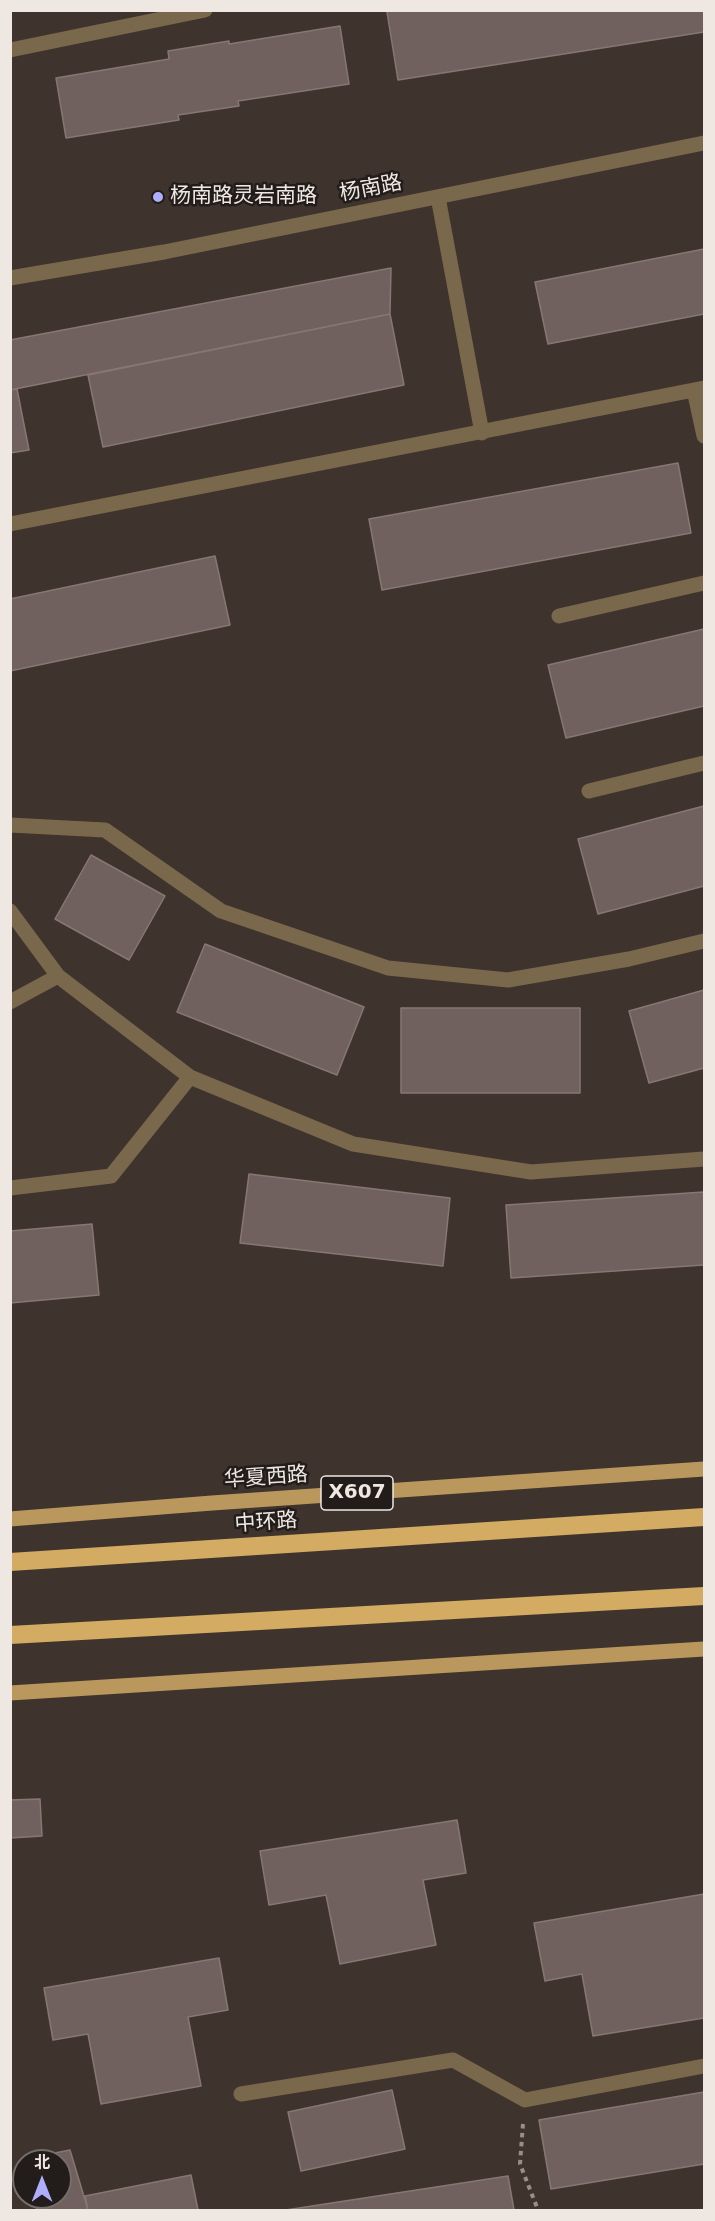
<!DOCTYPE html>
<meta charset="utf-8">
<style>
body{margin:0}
#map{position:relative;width:715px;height:2221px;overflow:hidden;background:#3f342d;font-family:"DejaVu Sans","Noto Sans SC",sans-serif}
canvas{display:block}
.frame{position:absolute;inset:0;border:12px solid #eee7e2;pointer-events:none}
.north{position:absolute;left:12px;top:2149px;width:60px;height:60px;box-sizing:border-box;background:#221d1a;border:2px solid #746e6a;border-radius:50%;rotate:0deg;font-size:16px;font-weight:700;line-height:24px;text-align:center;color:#eee7e2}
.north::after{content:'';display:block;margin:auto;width:21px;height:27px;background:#aeaefb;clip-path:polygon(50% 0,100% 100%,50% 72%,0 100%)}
</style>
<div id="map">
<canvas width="715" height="2221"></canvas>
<div class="frame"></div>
<div class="north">北</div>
</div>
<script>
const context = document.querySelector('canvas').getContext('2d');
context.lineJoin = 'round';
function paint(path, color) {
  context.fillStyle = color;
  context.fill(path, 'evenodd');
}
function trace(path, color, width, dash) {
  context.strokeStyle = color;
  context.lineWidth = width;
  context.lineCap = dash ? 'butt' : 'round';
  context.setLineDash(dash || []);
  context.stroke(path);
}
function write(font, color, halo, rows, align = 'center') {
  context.font = font + ' "DejaVu Sans","Noto Sans SC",sans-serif';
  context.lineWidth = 5;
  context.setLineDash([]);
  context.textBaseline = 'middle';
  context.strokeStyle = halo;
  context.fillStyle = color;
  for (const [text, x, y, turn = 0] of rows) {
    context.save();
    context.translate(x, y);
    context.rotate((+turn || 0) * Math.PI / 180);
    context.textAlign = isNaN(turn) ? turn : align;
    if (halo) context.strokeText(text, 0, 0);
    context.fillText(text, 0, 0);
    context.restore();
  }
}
const building = new Path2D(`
 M393 10H704V32L398 80 387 12Z
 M340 26 349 84 238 101 239 106 178 115 179 120 66 138 56 78 169 59 168 51 229 41V44Z
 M704 249V314L548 344 535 282Z
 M391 268 390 314 10 390V340Z
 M390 314 404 385 103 447 88 375Z
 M17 389 29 450 10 453V390Z
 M678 463 691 533 382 590 369 519Z
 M215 556 230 625 10 671V599Z
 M704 629V706L566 738 548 665Z
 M704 806V886L598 914 578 839Z
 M91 855 165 896 129 960 55 919Z
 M205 944 364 1007 337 1075 177 1012Z
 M704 990V1068L649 1083 629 1011Z
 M401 1008H580V1093H401Z
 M249 1174 450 1198 443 1266 240 1243Z
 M704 1192V1265L511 1278 506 1205Z
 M92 1224 99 1295 10 1303V1231Z
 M40 1799 42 1836 10 1838V1800Z
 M457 1820 466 1873 423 1880 436 1945 340 1964 326 1895 269 1905 260 1851Z
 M704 1894V2018L593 2036 582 1974 545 1981 534 1923Z
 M219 1958 228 2010 188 2017 201 2086 101 2104 88 2034 53 2040 44 1988Z
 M392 2090 405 2149 301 2171 288 2112Z
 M704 2092V2164L551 2189 539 2120Z
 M70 2150 88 2210H37L33 2197H60V2161H25L24 2159Z
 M191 2175 198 2210H88L85 2196Z
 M508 2176 514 2210H286Z`);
const path = new Path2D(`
 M523 2124 520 2164 538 2210`);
const minor = new Path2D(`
 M10 50 205 10
 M438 197 482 433
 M10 278 164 252 704 143
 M694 390 704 436
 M10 524 704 388
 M559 616 704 583
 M589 791 704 763
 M10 825 105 830 221 911 388 968 508 980 629 959 704 941
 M10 911 58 976 190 1077 353 1144 531 1172 704 1159
 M10 1002 58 976
 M10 1188 111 1176 190 1077
 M241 2094 453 2060 525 2100 704 2066`);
const major = new Path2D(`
 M10 1519 212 1503 704 1469
 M10 1693 704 1649`);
const highway = new Path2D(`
 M10 1562 704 1517
 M10 1635 704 1596`);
const markers = [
 [158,197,6,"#aeaefb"]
];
const shields = [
 [357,1493,72]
];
const shieldNames = [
 ["X607",357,1493]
];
const streetNames = [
 ["杨南路",371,189,-11],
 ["华夏西路",266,1478,-4],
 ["中环路",266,1523,-4]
];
const poiNames = [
 ["杨南路灵岩南路",170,197]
];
paint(building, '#70615e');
trace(building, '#877774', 1.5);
trace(path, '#988f89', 4, [4.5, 4.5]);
trace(minor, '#79684c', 15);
trace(major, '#ba985d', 15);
trace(highway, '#d3ab63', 18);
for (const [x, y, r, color] of markers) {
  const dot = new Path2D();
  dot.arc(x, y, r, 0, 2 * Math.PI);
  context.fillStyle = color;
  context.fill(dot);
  trace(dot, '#221d1a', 2);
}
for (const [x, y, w] of shields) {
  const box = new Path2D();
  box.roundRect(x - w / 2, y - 17, w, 34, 4.5);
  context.fillStyle = '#221d1a';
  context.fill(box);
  trace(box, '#eee7e2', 1.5);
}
write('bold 20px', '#eee7e2', null, shieldNames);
write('21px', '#eee7e2', '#221d1a', streetNames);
write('21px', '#eee7e2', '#221d1a', poiNames, 'left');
</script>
